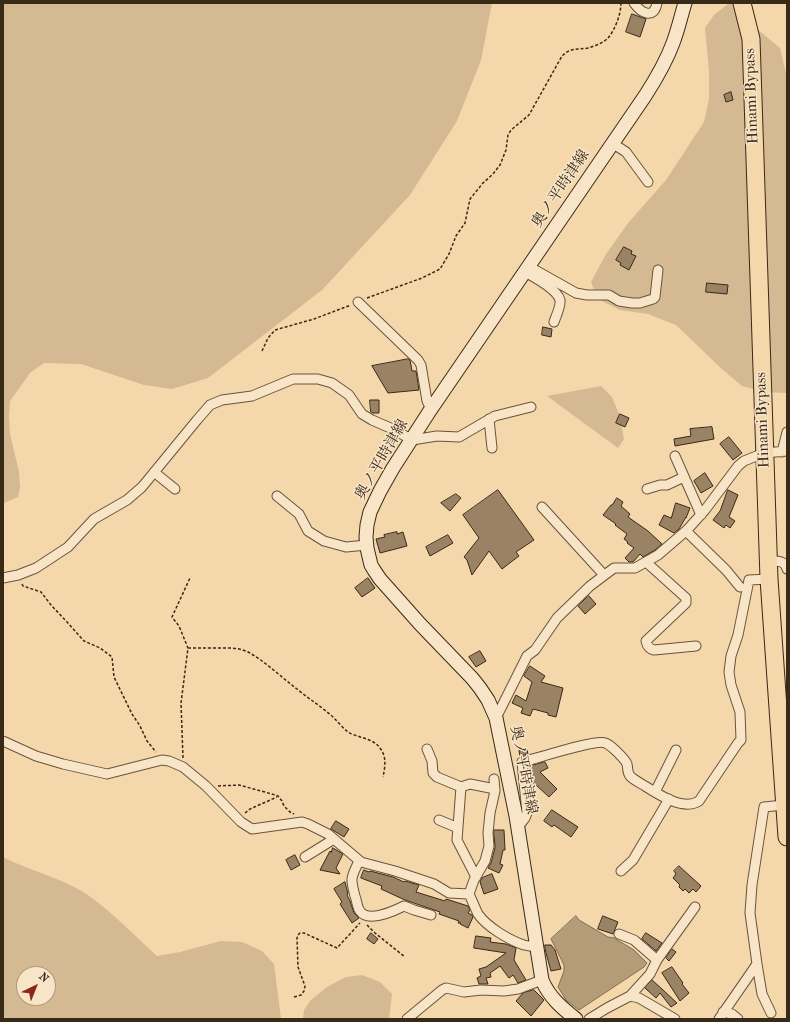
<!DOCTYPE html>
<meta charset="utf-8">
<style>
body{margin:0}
#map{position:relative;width:790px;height:1022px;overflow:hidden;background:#f4d7ab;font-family:"IM FELL French Canon",serif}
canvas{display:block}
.frame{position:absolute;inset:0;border:4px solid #392917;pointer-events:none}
.north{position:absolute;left:16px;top:966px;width:40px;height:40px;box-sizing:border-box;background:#f8e5c8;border:1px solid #ac9a81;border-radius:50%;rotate:43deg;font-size:11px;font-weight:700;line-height:16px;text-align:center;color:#392917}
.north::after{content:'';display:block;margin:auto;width:14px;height:18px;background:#8f2418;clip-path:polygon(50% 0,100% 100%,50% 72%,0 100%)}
</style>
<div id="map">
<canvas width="790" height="1022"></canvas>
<div class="frame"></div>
<div class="north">N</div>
</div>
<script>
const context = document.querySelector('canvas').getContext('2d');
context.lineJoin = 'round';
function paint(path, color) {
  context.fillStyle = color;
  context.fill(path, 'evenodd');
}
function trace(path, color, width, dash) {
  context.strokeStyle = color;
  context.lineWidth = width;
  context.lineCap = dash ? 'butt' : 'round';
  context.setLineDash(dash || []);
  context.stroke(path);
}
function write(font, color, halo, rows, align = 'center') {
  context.font = font + ' "IM FELL French Canon","Noto Serif JP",serif';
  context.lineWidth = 3;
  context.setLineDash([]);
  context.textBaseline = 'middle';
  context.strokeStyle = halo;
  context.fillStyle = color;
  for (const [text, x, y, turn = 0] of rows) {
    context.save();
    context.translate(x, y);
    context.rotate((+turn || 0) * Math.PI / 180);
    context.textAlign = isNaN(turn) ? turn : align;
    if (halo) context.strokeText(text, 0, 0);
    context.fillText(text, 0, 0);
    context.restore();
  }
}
const green = new Path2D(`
 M3 3H492L481 60 457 121 410 195 322 290 208 378 172 389 144 385 81 364 44 363 30 373 10 401 9 416 10 434 19 472 20 488 18 497 4 503 3 502Z
 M729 3H740L757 29 780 48 787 77 786 393 765 392 742 386 723 370 676 325 648 314 620 310 598 299 591 282 606 254 629 222 666 180 704 122 709 99V71L705 28 714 15Z
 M601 386 612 397 619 414 624 439 618 448 547 396Z
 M3 857C30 871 59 877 85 893 111 911 133 934 157 956L180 952 221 941 242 942 262 951 274 964 281 1019H3ZM24 974H48V998H24Z
 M362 975 380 982 392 994 389 1019H303L304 1010 311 1000 327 987 346 977Z`);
const water = new Path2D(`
 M576 916 579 920 608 937 614 938 634 950 647 963 644 967 579 1010 566 1000 558 987 564 971V965L551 939Z`);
const building = new Path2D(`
 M632 14 646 19 640 37 626 32Z
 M731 92 733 100 726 102 724 95Z
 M624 247 632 251 631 254 636 256 629 270 620 265 621 263 616 260Z
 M707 283 728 285 727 294 706 292Z
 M543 327 552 329 551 337 542 335Z
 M408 359 410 360 412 371H416L419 390 388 393 372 366Z
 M370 400H379V413H373L371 412Z
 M620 414 629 418 625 427 616 423Z
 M712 427 714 439 675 446 674 439 691 436 690 429Z
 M729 437 742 453 733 460 720 444Z
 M705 473 713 486 701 493 694 481Z
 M498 490 534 540 516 552 519 556 502 569 489 551 472 575 467 560 464 557 479 538 463 515Z
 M728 490 738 495 729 517 735 521 730 528 726 525 724 528 713 520 720 511Z
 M456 494 461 498 450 511 441 503Z
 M617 498 623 502 621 506 630 514 628 517 648 531 662 544 655 550 643 557 640 554 633 562H629L625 558 634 548 627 543 628 542 624 539 627 534 615 525 616 524 603 515 611 505H612Z
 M676 503 690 508 686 518V517L679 529 674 533 659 525 664 515 671 518Z
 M397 532V534L403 532 407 546 380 553 376 539 385 537 384 535Z
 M448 535 453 543 430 556 426 547Z
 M368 578 375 588 362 597 355 588Z
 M589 596 596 604 585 614 578 606Z
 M480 651 486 661 476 667 469 657Z
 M530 666 545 676 541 682 563 688 556 717 548 715V713L533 709 530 716 521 713 523 708 512 703 516 695 526 701 532 682 524 676Z
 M527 750 528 754 520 756 519 751Z
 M545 762 548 768 540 772 557 789 549 797 535 784 532 787 530 785 529 776 531 775 529 773V769L531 766Z
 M552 810 578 827 571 837 554 825 552 827 544 821Z
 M336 821 349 829 344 837 331 829Z
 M494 830H504L505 850H503L500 864 503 865 499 873 488 868 491 863 495 848Z
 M333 848 343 854 336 868 340 874 320 870 330 851 331 852Z
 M295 855 300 865 291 870 286 860Z
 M679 866 701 886 696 892 693 889 689 893 685 889 683 891 679 887 680 885 673 878 676 874 674 871Z
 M364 870 369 872 370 871 393 877 404 882 405 881 419 885 416 892 445 901 446 899 468 906 470 910 468 913 472 915 473 917 468 928 460 924 461 923H458L459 921 439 914 440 912 405 900 381 889 382 886 361 878Z
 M492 874 498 889 484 894 480 882 482 878Z
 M345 882 348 894 347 895 350 901 354 913 359 918 352 923 340 904 342 902 334 889Z
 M603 916 618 922 613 934 598 929Z
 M371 933 378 939 374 944 367 939Z
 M646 933 662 943 656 951 642 939Z
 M476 936 491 938 490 942 506 944 516 948 514 960 526 980 518 983 513 975 509 978 500 966 490 973 491 977 486 978 488 984H479L477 978 481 976 479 969 486 967 506 953 474 948Z
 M545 945H551L555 950 561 969 551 971 546 953Z
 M672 949 676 952 669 961 666 958Z
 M672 967 683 983 682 984 689 993 680 1001 662 973Z
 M652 980 662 989 677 1003 671 1007 660 993 656 998 645 988Z
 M534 990 544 1000 531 1016 516 1001 523 993Z`);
const path = new Path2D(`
 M367 298 422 278 440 269 449 254 456 236 465 223 470 199 483 183 493 174 500 165 506 150 508 135 511 130 529 115 562 56C571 47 577 50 588 48 595 46 603 43 608 38 615 30 621 14 621 3
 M262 351 268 338 275 330 314 319 351 305
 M22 584 23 586 41 592 51 605 67 622 84 641 100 648 112 657 114 677 132 714 140 726 147 741 156 752
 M188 648C197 648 206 648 216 648 227 648 238 647 248 652 266 662 281 677 297 689 309 699 322 707 333 717 338 722 343 728 348 732 358 738 373 738 380 748 387 757 385 767 383 777
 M183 758 181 703 188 648 179 626 172 617 190 578
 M218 786 239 785 272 794 278 796 282 801 284 806 290 812 294 814
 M245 813 250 809 277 797
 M367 925 375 933 405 957
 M294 997 301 995 304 991 305 986 298 967 297 938 298 935 300 933H304L337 948 360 923`);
const street = new Path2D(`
 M634 3C641 13 654 20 657 3
 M612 143 626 152 648 182
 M528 266 576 293 587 295H609L619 301 632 303H640L653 299 655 297 658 270
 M525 272C534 277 557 289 560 300 561 306 556 316 554 322
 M358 302 418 360 421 365 427 401 431 409
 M489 419 492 448
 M782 452 787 432
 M675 456 701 515
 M154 472 175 489
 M647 489 660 485H667L684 477
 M277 496 299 514 308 531 324 541 346 547 367 545
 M542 507 604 575
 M686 531 726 570 740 587
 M769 561C777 561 785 560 787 569
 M646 562 686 598V603L646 641C647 646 649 649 654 650L696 646
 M3 578 18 575 36 568 68 547 94 519 127 500 142 487 197 420 210 405 222 400 252 396 293 379H318L332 383 349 395 362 414 372 420 395 430 412 440 437 436 459 437 495 416 531 407
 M496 718 527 656 535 650 557 618 590 586 614 568H635L658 555 687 530 705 510 738 466 744 461 764 453 787 451
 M3 741 36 756 63 764 107 774 162 760 169 761 183 767 206 786 241 822 252 829 302 822 308 824 328 834 361 862 395 871 434 884 449 893 469 894C472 900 475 908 478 914 487 927 509 940 524 945 528 946 532 946 536 947
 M427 749 432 761 433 773 437 777 461 787 470 784 495 789
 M461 787 457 840 476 877
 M655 792 676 750
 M439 820 458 828
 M518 827 525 818 527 813 522 762C535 759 596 739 605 743 610 744 625 759 627 764 628 768 627 772 630 776 634 780 640 783 645 786 659 795 684 811 699 801L738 743 741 740 740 712 731 685 729 672 731 656 738 635 749 580 769 579
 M305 857 334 839
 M359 861C351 878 350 877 355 896 357 901 357 907 360 911 368 923 394 911 404 906L414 910 431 915
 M621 871 633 860 669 799
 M469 894 474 880 485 861 489 846 488 833 490 813 495 791 494 779
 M619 934 634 940 657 960
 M630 996 650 974 657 960 695 907
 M723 1012 732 1014 738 1019
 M771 1013 762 994 757 964 750 913 752 885 764 807 784 805
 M407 1019 442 990 446 988 464 992 481 990 504 991 518 989 542 980
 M589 1019 607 1008 630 996 639 998 675 1019
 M719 1019 757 964`);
const secondary = new Path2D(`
 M576 1019C562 1008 549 997 542 980L516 816 496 718 488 700 480 688 472 678 420 624 380 579 374 570 371 565 367 548 366 537 367 525 370 512 380 491 393 468 431 409 645 96C656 79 666 62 673 43 678 30 681 16 685 3`);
const highway = new Path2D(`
 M742 3 751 39 769 579 787 837`);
const streetNames = [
 ["Hinami Bypass",752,96,-92],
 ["奥ノ平時津線",561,189,-56],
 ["Hinami Bypass",763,420,-92],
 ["奥ノ平時津線",382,460,-60],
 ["奥ノ平時津線",523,770,79]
];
paint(green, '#d4b992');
paint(water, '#b49c79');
trace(water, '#836e52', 1);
paint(building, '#9a8364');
trace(building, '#392917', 1);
trace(street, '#68543c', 11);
trace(secondary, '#392917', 15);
trace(highway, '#392917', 19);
trace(path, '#392917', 1.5, [3, 2]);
trace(street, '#f8e5c8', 9);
trace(secondary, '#f8e5c8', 13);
trace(highway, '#f4d7ab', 17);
write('15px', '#392917', '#f8e5c8', streetNames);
</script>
